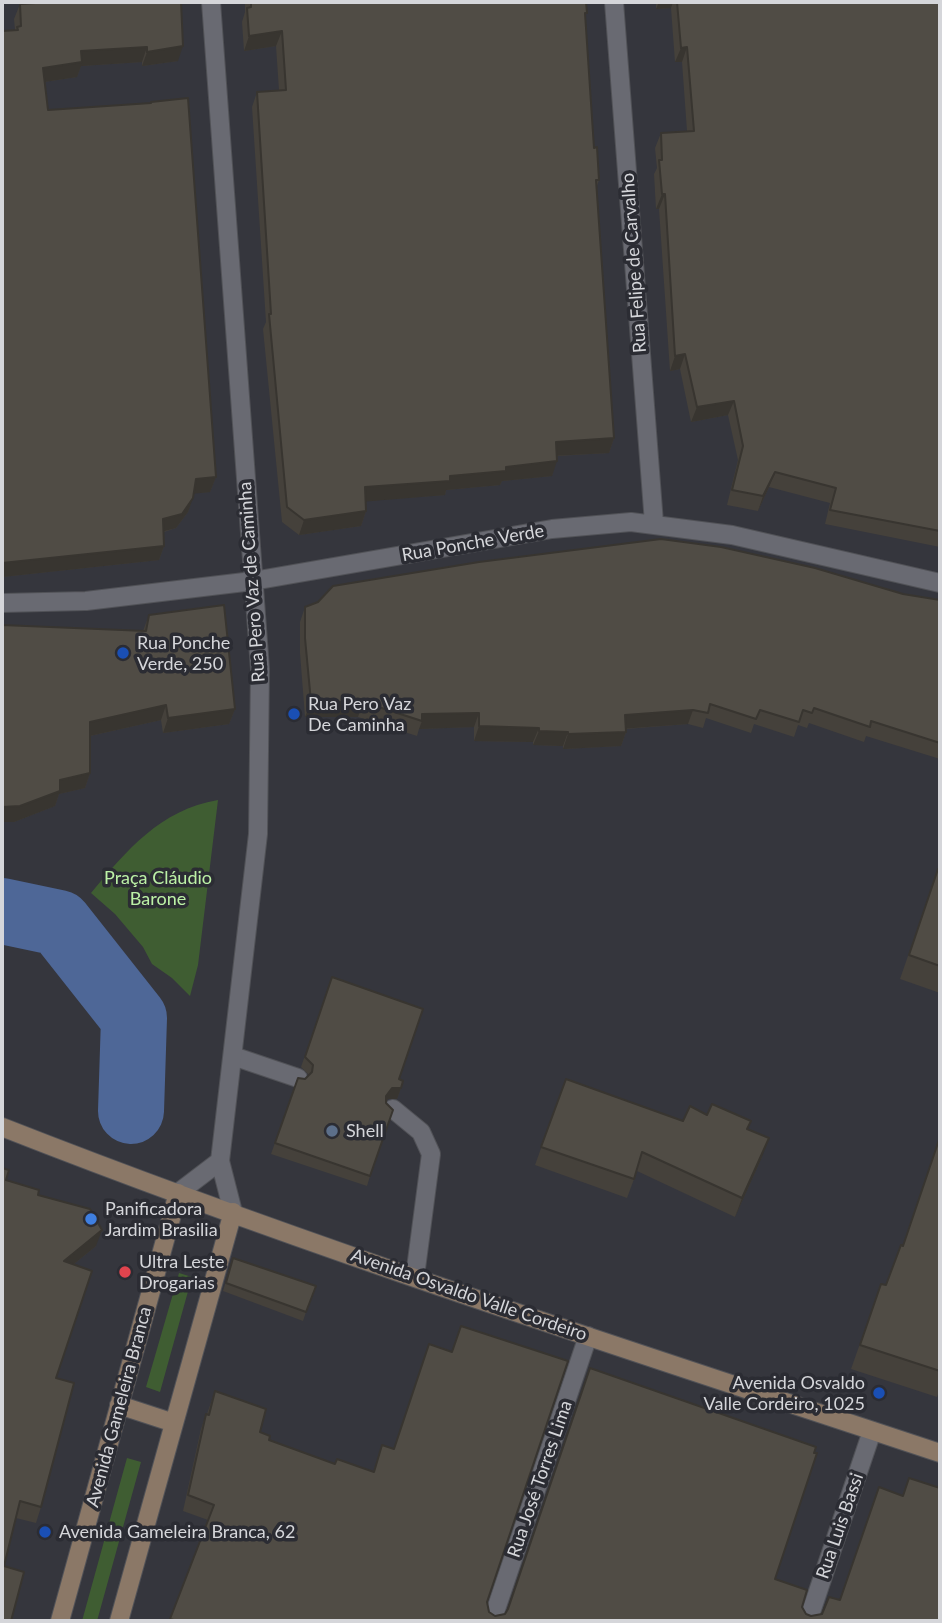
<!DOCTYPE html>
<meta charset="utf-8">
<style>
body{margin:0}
#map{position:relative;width:942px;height:1623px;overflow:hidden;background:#35363d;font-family:Lato,sans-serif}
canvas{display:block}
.frame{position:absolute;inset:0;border:4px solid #d5d6da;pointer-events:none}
</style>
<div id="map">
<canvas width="942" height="1623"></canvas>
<div class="frame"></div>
</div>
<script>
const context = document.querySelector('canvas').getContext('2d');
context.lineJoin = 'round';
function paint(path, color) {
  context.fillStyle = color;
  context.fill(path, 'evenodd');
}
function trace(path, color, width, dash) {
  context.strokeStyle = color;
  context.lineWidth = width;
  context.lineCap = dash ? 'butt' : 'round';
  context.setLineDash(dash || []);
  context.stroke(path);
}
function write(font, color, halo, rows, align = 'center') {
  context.font = font + ' Lato,sans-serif';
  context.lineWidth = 7;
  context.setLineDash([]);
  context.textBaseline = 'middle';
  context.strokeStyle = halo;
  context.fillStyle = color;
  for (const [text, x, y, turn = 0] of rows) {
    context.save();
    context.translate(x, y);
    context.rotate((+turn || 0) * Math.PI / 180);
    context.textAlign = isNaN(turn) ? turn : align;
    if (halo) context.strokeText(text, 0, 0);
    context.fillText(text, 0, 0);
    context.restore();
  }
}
const green = new Path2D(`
 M218 800 198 965 190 996 172 978 152 964 143 947 115 914 91 893C127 850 160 810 218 800Z
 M179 1273 192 1277 160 1392 146 1387Z
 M127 1458 141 1462 97 1621H82Z`);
const river = new Path2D(`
 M2 911 59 923 134 1018 131 1111`);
const lane = new Path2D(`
 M233 1056 298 1078
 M393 1109 421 1132 431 1154 415 1276`);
const street = new Path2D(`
 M211 2 260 669 258 834 220 1161 233 1212
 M614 2 654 523
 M2 603 86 601 253 581 552 529 631 522 732 535 940 583
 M178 1193 220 1161
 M492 1621 588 1336
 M808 1621 872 1431`);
const secondary = new Path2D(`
 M2 1127C310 1248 626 1349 940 1453
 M119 1405 174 1423
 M60 1621 178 1193
 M119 1621 233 1212`);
const wall = new Path2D(`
 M51 2 178 61 142 66V62L81 66 77 77 44 82 48 110 150 103 151 102 216 477 210 492 194 493 188 512 176 528 164 532V546L159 560 2 577V31L15 30 14 19 20 4Z
 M245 2H586L585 18 594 148 599 180 597 186 614 438 609 453 557 456 552 476 502 481 500 485 446 490 445 495 366 501V511L361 526 299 535 282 522 263 329 266 322 252 107 257 92 279 90 276 46 244 51 242 22 245 12Z
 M656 2H940V547L825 524 830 503 769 487 758 511 727 505 738 460 728 415 691 422 680 369 670 371 659 209H656L654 174 657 168 655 148 661 133 687 131 682 62H675L671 8 656 9Z
 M903 594 940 600V759L866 736 864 742 809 723 807 728 798 725 794 737 754 724 751 733 706 718 703 728 688 724 626 729V732L621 746 563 749V746L533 745V742L474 741V727L419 729 417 736 358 717H305L300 653V622L305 607Z
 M149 615 235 709 229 724 163 733 161 720 90 736V773L85 788 59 794 55 806 14 822H2V625L143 631Z
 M938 869 940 870V993L900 979Z
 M332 977 399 1079 401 1088 397 1099H388L386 1101 370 1176 367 1186 271 1154 298 1078 305 1079 309 1075 301 1067Z
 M566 1079 683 1121 707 1115 748 1129 762 1157 735 1217 637 1171 627 1198 535 1165Z
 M940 1136V1388L937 1397 851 1369 881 1284 886 1285 903 1246Z
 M6 1180 38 1195 96 1246 74 1264 56 1378 41 1507 36 1523 16 1518 4 1566 2 1621Z
 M233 1258 306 1312 303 1321 223 1291Z
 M215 1391 269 1440 335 1464 373 1472 382 1445 487 1602 489 1612 495 1616 775 1579 802 1607 806 1614 811 1616 822 1614 839 1600 902 1496 909 1478 940 1621H170L208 1520 183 1511 201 1429 206 1414H207Z`);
const shadedWall = new Path2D(`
 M659 2H673L671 8 656 9Z
 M282 31 276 46 244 51 249 36Z
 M183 46 178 61 142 66 147 52Z
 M147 47 142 62 81 66 77 77 37 83 43 68 81 51Z
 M687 47 682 62H675L681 48Z
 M662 194H665L659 209H656Z
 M685 354 680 369 670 371 675 356Z
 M734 401 728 415 691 422 697 407Z
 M614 438 609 453 551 456 556 442Z
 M557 461 552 476 502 481 500 485 446 490 445 495 360 502 365 487 506 467Z
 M775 472 769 487 758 511 763 496Z
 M216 477 210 492 191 494 196 479Z
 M193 498 188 512 176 528 157 533 163 519Z
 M366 511 361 526 299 535 304 520Z
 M164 546 159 560 2 577V563Z
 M311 702H363L358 717H305Z
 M166 705 161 720 85 737 90 722Z
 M235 709 229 724 163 733 168 718Z
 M693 710 688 724 620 729 625 715Z
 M479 713 474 727 419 729 422 721V714Z
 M479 726 539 728 533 742 474 741Z
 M539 731 568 732 563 746 533 745Z
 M626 732 621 746 563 749 568 734Z
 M90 773 85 788 59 794 55 806 14 822H2V807L60 780Z
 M392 1088H401L397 1099H388L382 1106 386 1096Z
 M769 1138 762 1157 735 1217 742 1198Z
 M102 1230 96 1246 58 1277 64 1261Z`);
const building = new Path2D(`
 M51 2H181L183 46 147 52V47L81 51 82 62 43 68 48 110 151 103V102L188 98 216 477 196 479 193 498 182 514 163 519 164 546 2 563V31L18 30 17 27 21 26 20 4Z
 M251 2H586L587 13H585L594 148 597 147 599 180H596L614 438 556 442 557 461 506 467V471L450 476V481L365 487 366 511 304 520 287 507 269 314H271L257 92 286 90 282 31 249 36 247 8 251 7Z
 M677 2H940V531L830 510 836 488 775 472 763 496 732 490 743 446 734 401 697 407 685 354 675 356 665 194H662L659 160H662L661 133 694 131 687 47 681 48Z
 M661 539 721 547 815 568 903 594 940 600V743L871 721 870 727 814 708 812 713 803 710 799 722 760 710 756 719 710 704 708 713 693 710 625 715 626 732 568 734V732L539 731V728L479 726V713L422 714V721L363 702H311L305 638V607L318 602 333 586 479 562Z
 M224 605 235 709 168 718 166 705 90 722V773L60 780V791L20 806 2 807V625L146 631 149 615Z
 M938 869 940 870V966L909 955Z
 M332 977 423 1009 399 1079 403 1081 401 1088H392L386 1096V1103L393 1110 370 1176 275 1143 298 1078 305 1079 312 1072 313 1065 305 1057Z
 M566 1079 683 1121 690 1106 707 1115 712 1104 751 1121 747 1129 769 1138 742 1198 642 1152 634 1179 541 1147Z
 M940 1137V1371L860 1345 881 1284 886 1285 901 1245 903 1246Z
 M2 1168 9 1170 6 1180 39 1190 38 1195 90 1209 102 1230 64 1261 92 1271 56 1378 74 1383 41 1507 20 1501 4 1566 24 1572 11 1621H2Z
 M233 1258 316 1286 306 1312 226 1283Z
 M461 1326 568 1361 487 1602 489 1612 495 1616 505 1614 508 1609 590 1368 816 1447 814 1453H817L775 1579 807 1590 802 1607 806 1614 811 1616 822 1614 829 1597 840 1600 879 1487 903 1496 909 1478 940 1488V1621H177L170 1619 214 1505 188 1495 206 1414 209 1415 215 1391 266 1409 260 1432 270 1436 269 1440 335 1464 337 1459 374 1472 382 1445 394 1449 429 1344 452 1352Z`);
const markers = [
 [123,653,7,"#1a4fb4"],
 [294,714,7,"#1a4fb4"],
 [332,1131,7,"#5c6f8a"],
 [91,1219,7,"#3f7fe0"],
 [125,1272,7,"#e0444e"],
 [879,1393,7,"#1a4fb4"],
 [45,1532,7,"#1a4fb4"]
];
const streetNames = [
 ["Rua Felipe de Carvalho",634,263,-94],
 ["Rua Ponche Verde",473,543,-10],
 ["Rua Pero Vaz de Caminha",252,582,-94],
 ["Avenida Osvaldo Valle Cordeiro",469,1295,19],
 ["Avenida Gameleira Branca",119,1407,-75],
 ["Rua José Torres Lima",540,1479,-71],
 ["Rua Luis Bassi",840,1526,-71]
];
const poiNames = [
 ["Rua Ponche",137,643],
 ["Verde, 250",137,664],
 ["Rua Pero Vaz",308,704],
 ["De Caminha",308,725],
 ["Shell",346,1131],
 ["Panificadora",105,1209],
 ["Jardim Brasilia",105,1230],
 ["Ultra Leste",139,1262],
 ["Drogarias",139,1283],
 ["Avenida Osvaldo",865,1383,"right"],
 ["Valle Cordeiro, 1025",865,1404,"right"],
 ["Avenida Gameleira Branca, 62",59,1532]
];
const parkNames = [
 ["Praça Cláudio",158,878],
 ["Barone",158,899]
];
paint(green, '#3f5d32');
trace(river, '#4e6797', 66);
trace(lane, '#515257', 20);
trace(street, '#515257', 20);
trace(secondary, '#515257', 20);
trace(lane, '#696a72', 18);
trace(street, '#696a72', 18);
trace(secondary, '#8b7867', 18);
paint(wall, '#45413b');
paint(shadedWall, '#383530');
paint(building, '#504c45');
trace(building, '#383530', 2);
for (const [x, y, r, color] of markers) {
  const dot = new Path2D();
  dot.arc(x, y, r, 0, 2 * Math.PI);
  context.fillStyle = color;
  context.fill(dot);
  trace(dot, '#2b2c33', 2.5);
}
write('18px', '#d5d6da', '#2b2c33', streetNames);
write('18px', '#d5d6da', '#2b2c33', poiNames, 'left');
write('18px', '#bcf1a6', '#2b2c33', parkNames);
</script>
